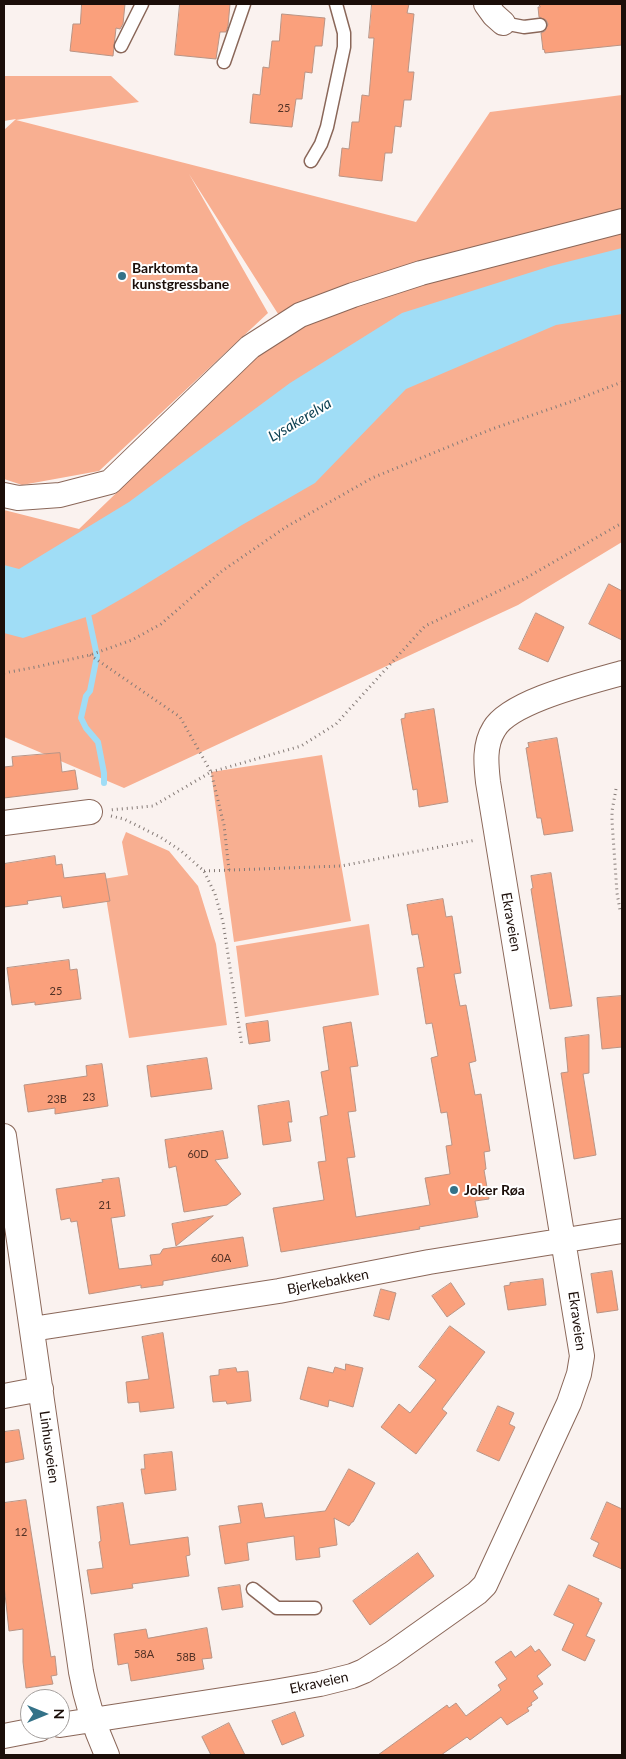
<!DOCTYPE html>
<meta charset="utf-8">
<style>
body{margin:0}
#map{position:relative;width:626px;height:1759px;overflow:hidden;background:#faf2ef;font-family:Lato,sans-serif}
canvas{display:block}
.frame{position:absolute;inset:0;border:5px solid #1b0e09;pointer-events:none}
.north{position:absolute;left:20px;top:1689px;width:50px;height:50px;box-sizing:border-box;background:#fff;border:1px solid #a49f9d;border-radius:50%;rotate:90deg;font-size:14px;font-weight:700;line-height:20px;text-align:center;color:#1b0e09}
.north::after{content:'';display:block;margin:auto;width:18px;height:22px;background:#347288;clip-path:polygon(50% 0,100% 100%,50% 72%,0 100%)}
</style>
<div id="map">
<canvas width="626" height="1759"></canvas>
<div class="frame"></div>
<div class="north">N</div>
</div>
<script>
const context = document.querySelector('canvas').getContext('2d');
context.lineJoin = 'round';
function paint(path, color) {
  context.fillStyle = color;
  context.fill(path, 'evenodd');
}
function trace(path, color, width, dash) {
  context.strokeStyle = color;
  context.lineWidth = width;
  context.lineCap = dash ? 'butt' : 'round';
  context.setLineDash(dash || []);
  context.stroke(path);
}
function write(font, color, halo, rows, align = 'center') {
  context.font = font + ' Lato,sans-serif';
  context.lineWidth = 4;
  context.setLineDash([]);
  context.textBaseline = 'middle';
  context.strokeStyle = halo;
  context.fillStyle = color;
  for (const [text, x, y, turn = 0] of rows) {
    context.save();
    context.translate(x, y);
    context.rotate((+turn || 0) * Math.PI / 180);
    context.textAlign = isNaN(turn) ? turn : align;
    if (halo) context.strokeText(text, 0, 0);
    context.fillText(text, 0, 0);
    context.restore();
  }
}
const green = new Path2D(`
 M4 76H111L139 102 16 120 416 222 490 112 622 95V542L518 605 124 788 4 737V510L79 529 287 328 189 174 268 313 99 471 22 485 4 479V130L16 119 4 121Z
 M322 755 351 921 234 942 211 772Z
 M126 832 169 851 198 886 216 944 227 1025 129 1038 103 879 128 875 122 842Z
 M369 924 379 995 245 1017 236 946Z`);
const water = new Path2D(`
 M622 248V314L556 325 406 389 315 483 242 525 130 594 95 614 23 638 4 633V565L19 569 129 502 290 383 402 313 551 266Z`);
const stream = new Path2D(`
 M87 609 97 656 90 691 86 696 81 718 86 728 98 742 104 773V783`);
const building = new Path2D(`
 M82 4H125L123 24 120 29 116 28 113 56 70 51 73 24H80Z
 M180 4H230L228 26 226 32H220L216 59 175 55Z
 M372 4H409L407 13 414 14 408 72H414L411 100H404L401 127 395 126 392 153H385L382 181 339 176 342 148 349 149 352 122H359L362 95 369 96 374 38H369Z
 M539 4H622V45L545 53 544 49 543 50 541 33 545 31 548 24 546 20 539 17 538 7H540Z
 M282 14 325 18 322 46H315L312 73 305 72 302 99H296L292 127 250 123 253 94 260 95 263 67 269 68 272 41H279Z
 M609 584 622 591V640L589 624Z
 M536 613 564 627 548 662 519 649Z
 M434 709 448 802 419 807 417 789 413 790 401 719 405 718V714Z
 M557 738 573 831 544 835 541 818H537L526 748 529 747 528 743Z
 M60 753 62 772 75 770 78 789 4 798V767L13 766 12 757Z
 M55 856 56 865 62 864 64 878 105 873 110 901 63 908 61 896 27 901 28 904 4 907V864Z
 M551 873 572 1006 550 1009 531 889 533 888 531 876Z
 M443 899 446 917 452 916 461 973 454 974 460 1006 466 1005 476 1061 469 1063 475 1095 481 1094 490 1151 484 1152 486 1169 484 1170 489 1199 475 1201 478 1217 419 1227 420 1229 281 1252 273 1208 324 1200 318 1162 326 1161 320 1117 328 1115 321 1072 329 1070 323 1027 351 1022 358 1066 350 1067 356 1111 348 1112 355 1157 347 1158 356 1217 430 1205 425 1178 450 1174 446 1146 452 1145 447 1112 441 1113 431 1058 438 1056 432 1023 426 1024 417 968 424 967 418 934 412 935 407 905Z
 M69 960 70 970 77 969 81 999 35 1005V1002L12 1005 7 968Z
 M622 996V1047L602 1049 597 998Z
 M268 1021 270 1041 249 1044 246 1024Z
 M589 1035V1073L583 1074 596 1155 574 1159 561 1073 568 1072 565 1038Z
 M207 1058 212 1089 151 1097 147 1066Z
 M102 1064 108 1106 55 1114V1108L28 1112 24 1085 87 1076 86 1066Z
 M289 1101 292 1122H288L291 1141 263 1145 258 1106Z
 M223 1131 228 1158 215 1160 241 1194 227 1205 184 1212 176 1166 169 1168 165 1140Z
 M119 1178 125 1216 111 1218 119 1269 152 1265 150 1255 160 1254 163 1249 243 1237 248 1266 163 1281V1285L141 1288V1285L89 1294 77 1221 71 1222 70 1218 61 1220 56 1189 103 1182 102 1180Z
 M213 1216 176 1246 172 1224Z
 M612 1271 618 1310 597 1313 591 1274Z
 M543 1279 546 1305 508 1310 504 1286 510 1285V1283Z
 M451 1283 465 1304 447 1317 432 1296Z
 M381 1289 396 1293 389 1320 374 1316Z
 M450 1326 485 1352 442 1409 447 1413 416 1454 381 1427 399 1404 410 1413 436 1380 419 1367Z
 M163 1333 174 1408 140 1412 139 1402 128 1403 126 1382 149 1379 142 1337Z
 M346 1364 363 1368 353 1407 329 1400 328 1407 300 1399 308 1367 333 1373 335 1367 345 1370Z
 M236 1368 237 1372 248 1371 251 1401 227 1404 226 1401 213 1402 210 1376 219 1375V1370Z
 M498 1406 514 1413 509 1424 515 1427 499 1461 477 1451Z
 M19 1430 24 1459 4 1463V1432Z
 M172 1452 176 1490 145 1494 141 1469H145L144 1455Z
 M349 1469 375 1483 353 1522H352L349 1526 334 1518 337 1545 319 1548 320 1557 296 1560 294 1536 247 1543 249 1560 225 1564 219 1526 241 1523 238 1506 262 1503 265 1518 325 1511Z
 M26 1500 51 1657 55 1656 57 1675 51 1676 53 1684 26 1688 23 1662V1629L9 1631 4 1585V1503Z
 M607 1502 622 1509V1569L593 1556 599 1543 591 1539Z
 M123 1503 130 1545 188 1537 190 1555 186 1556 189 1576 132 1584 133 1588 91 1594 87 1570 103 1568 99 1542 101 1541 97 1507Z
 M418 1553 434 1576 370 1625 353 1601Z
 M240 1585 243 1607 222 1610 218 1588Z
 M569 1585 599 1599 598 1601 602 1603 586 1636 595 1640 585 1661 562 1650 574 1624 554 1615Z
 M207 1628 212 1658 202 1659 204 1669 131 1681 128 1663 118 1665 114 1634 146 1629 148 1638Z
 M531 1646 535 1652 539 1649 551 1665 537 1676 543 1684 533 1691 538 1698 531 1703 532 1705 527 1708 529 1711 507 1725 501 1717 470 1740 467 1737 441 1755H378L447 1705 449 1708 456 1703 466 1716 501 1690 498 1685 507 1679 495 1662 511 1651 515 1657Z
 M295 1712 304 1736 282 1745 272 1721Z
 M229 1723 245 1755H211L202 1737Z`);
const path = new Path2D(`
 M90 655 180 717 211 772 153 806 110 810
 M4 673 36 667 90 655 132 640 161 624 222 571 286 527 372 478 492 429 573 401 622 382
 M616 789 612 811V821L617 893 620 910
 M111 816 124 819 160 837 180 850 204 871 215 894 223 922 242 1046
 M229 870 224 825 211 772 301 746 336 724 425 626 524 579 622 523
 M204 871 341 866 476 840`);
const lane = new Path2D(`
 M503 23 524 27 540 25
 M121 46 142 4
 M224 62 244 4
 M311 161 321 144 327 127 344 47V33L336 4
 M253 1589 277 1608H315`);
const street = new Path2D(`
 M486 4 494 15 503 23
 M4 495 18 498 60 495 110 482 250 347 300 315 353 295 421 273 622 221
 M4 823 90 812
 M4 1136 81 1672C86 1701 95 1728 107 1755
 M32 1329 279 1291 429 1262 622 1231
 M4 1396 41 1389
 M60 1725 274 1692 320 1684 352 1676 364 1671 391 1654 477 1593 485 1585 569 1403 579 1374 582 1356 488 782C486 764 484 745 494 729 510 701 591 682 622 673
 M4 1736 40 1729`);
const markers = [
 [122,276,5,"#347288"],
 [454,1190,5,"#347288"]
];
const numberNames = [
 ["25",284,108],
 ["25",56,991],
 ["23",89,1097],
 ["23B",57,1099],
 ["60D",198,1154],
 ["21",105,1205],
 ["60A",221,1258],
 ["12",21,1532],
 ["58A",144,1654],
 ["58B",186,1657]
];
const poiNames = [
 ["Barktomta",132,268],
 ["kunstgressbane",132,284],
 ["Joker Røa",464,1190]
];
const streetNames = [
 ["Ekraveien",511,922,80],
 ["Bjerkebakken",328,1282,-11],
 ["Ekraveien",577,1321,82],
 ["Linhusveien",49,1447,82],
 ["Ekraveien",319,1683,-12]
];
const waterNames = [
 ["Lysakerelva",300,420,-31]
];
paint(green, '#f8af91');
paint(water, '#a0ddf6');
trace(stream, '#a0ddf6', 6);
paint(building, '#faa07c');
trace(building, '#b99485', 1);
trace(lane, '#8a6759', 15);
trace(street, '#8a6759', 26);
trace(path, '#857b77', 3, [1, 4]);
trace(lane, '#fff', 12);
trace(street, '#fff', 24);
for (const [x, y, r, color] of markers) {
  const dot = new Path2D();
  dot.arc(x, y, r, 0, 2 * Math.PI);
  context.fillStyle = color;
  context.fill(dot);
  trace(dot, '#fff', 2);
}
write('11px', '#533226', null, numberNames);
write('bold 14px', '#1b0e09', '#fff', poiNames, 'left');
write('14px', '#1b0e09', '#fff', streetNames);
write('italic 15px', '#0d4152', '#fff', waterNames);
</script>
